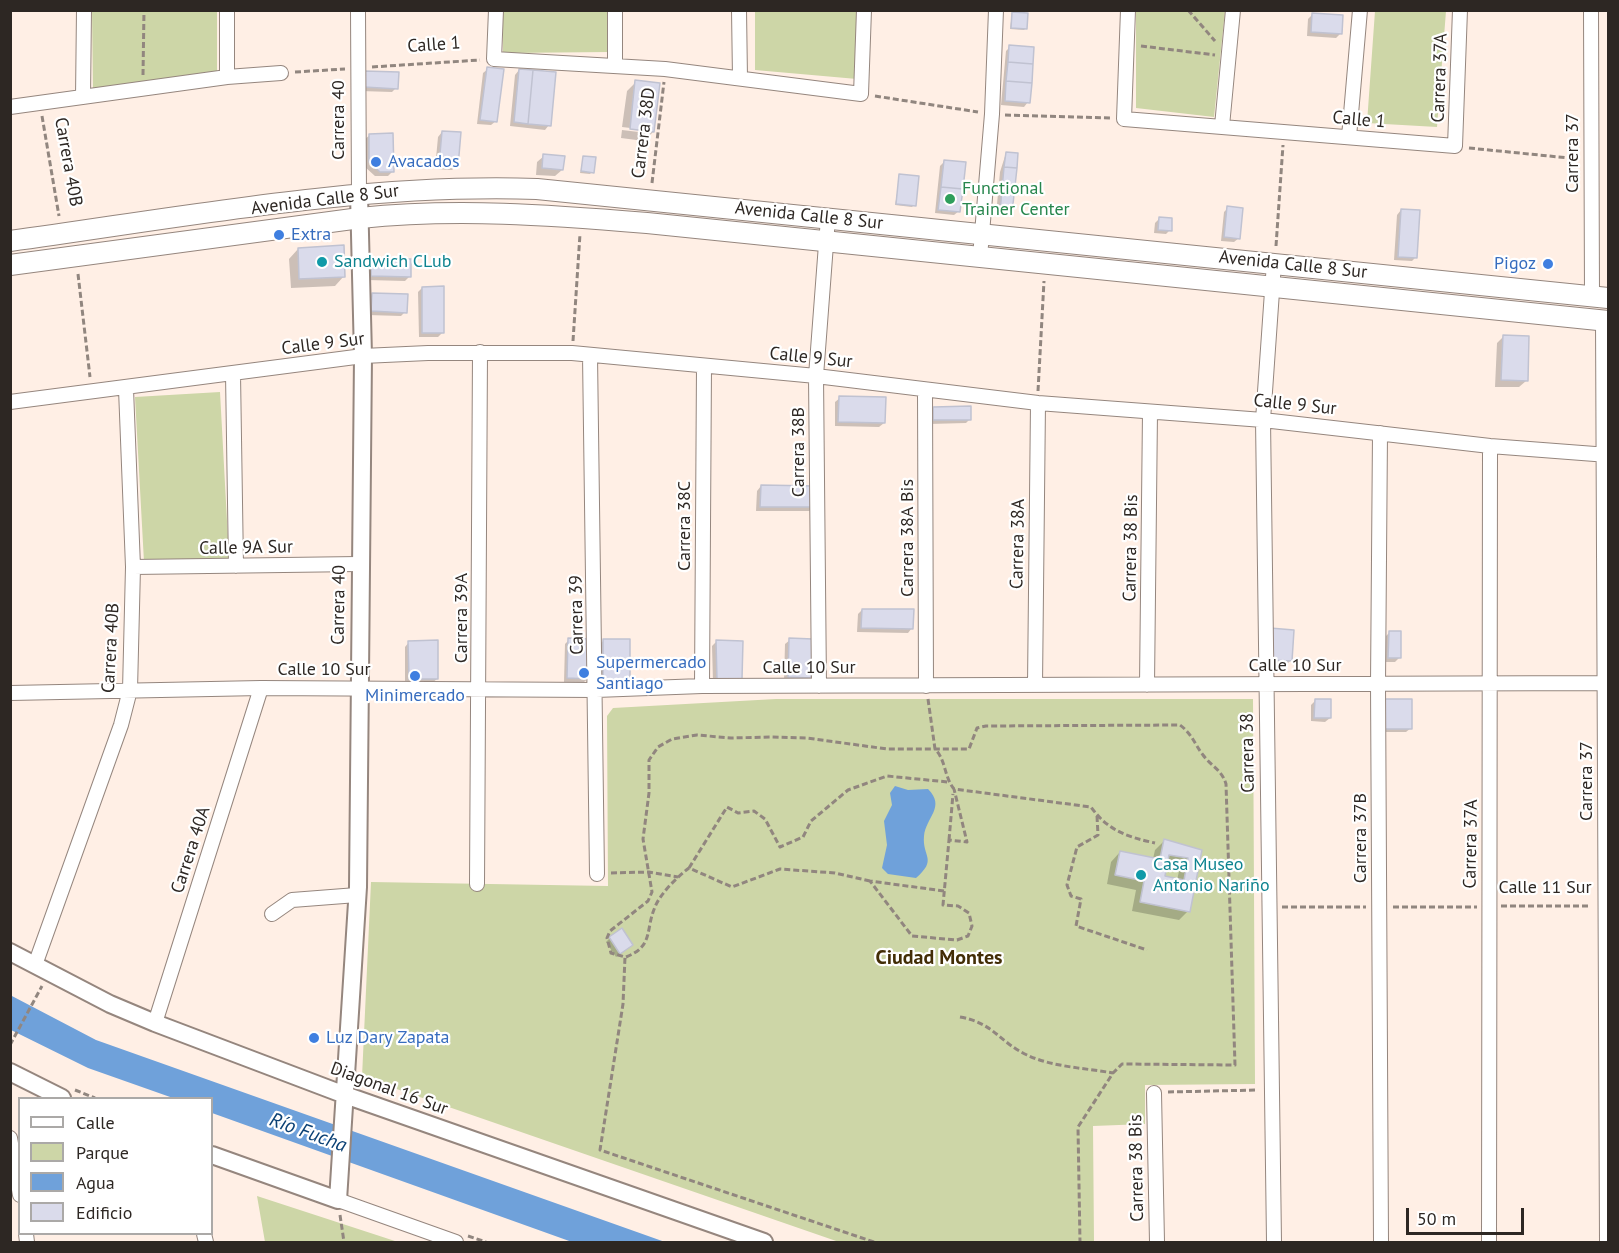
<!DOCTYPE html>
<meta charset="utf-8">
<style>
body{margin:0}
#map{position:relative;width:1619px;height:1253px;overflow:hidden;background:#ffefe5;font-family:"PT Sans",sans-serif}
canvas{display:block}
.frame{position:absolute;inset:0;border:12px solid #2d2723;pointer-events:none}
.legend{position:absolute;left:18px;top:1097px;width:195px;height:138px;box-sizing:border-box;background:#fff;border:2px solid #aba9a7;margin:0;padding:8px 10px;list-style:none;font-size:18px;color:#2d2723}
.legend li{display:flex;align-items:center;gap:12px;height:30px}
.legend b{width:30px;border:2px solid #aba9a7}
.scale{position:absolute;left:1406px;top:1208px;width:118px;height:27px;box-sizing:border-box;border:3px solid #2d2723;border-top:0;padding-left:8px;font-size:18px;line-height:21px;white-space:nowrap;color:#2d2723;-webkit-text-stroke:4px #fff;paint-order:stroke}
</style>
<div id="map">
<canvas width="1619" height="1253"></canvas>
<div class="frame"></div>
<ul class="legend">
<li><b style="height:8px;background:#fff"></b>Calle</li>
<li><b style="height:16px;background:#cdd6a7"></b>Parque</li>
<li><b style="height:16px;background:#6fa1da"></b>Agua</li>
<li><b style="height:16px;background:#dadbeb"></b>Edificio</li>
</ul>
<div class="scale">50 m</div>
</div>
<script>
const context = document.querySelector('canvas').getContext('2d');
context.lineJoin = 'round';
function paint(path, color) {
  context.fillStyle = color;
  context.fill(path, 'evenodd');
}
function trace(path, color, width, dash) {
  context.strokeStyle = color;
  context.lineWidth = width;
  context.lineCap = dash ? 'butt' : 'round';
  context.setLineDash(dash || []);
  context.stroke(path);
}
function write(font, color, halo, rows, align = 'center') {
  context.font = font + ' "PT Sans",sans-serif';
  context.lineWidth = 4.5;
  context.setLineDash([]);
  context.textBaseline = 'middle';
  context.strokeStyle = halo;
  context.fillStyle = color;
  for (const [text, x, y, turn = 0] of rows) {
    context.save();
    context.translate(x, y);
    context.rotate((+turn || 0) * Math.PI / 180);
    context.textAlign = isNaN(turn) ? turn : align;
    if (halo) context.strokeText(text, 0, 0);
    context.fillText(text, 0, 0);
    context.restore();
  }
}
const green = new Path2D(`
 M92 11H217V75L93 92Z
 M503 11H609L610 52 503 53Z
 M755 11H858L857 79 755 70Z
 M1136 11H1225L1214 117 1136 108Z
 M1375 11H1446L1437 127 1367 123Z
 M220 392 229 558 144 562 135 397Z
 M776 699H1253L1255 1084 1145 1085V1124L1093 1126 1094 1242H839L362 1077 371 882 608 886 607 716 613 708Z
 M257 1196 398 1242H265Z`);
const water = new Path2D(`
 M895 786 908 790 928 789C946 807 926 817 924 836 922 857 938 859 916 878L888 874 882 868 887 845 884 821 892 805 890 793Z
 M10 995 96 1040 665 1242H572L212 1113V1098H173L88 1068 11 1030Z`);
const shadow = new Path2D(`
 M1012 13 1026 28 1024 30 1010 29Z
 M1312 15 1341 33 1336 38 1307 36 1308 19Z
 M1010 47 1028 102 1024 107 1001 105 1006 51Z
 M488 69 496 121 491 125 477 124 483 73Z
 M519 70 549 125 545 130 510 126 515 75Z
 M361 77 396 88 392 92 360 91Z
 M636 82 653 132 644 141 621 138 622 130 647 133V130L622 127 627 91Z
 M442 132 456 166 452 170 435 169 438 137Z
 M370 135 392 172 388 176H375L365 167V139Z
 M1006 153 1011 212 1006 216 996 215 1000 172Z
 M544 156 562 170 555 176 536 175 537 162Z
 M584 157 592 172 590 174 580 173Z
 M944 162 959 211 954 215 935 213 940 166Z
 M900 176 914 205 912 207 895 205Z
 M1228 208 1239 238 1234 242 1221 241 1224 212Z
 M1401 210 1416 257 1412 261 1394 260 1397 215Z
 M1159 219 1170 230 1166 234 1154 233 1155 223Z
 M298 249 344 276 335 286 291 288 289 259Z
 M372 260 409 277 405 281 367 280 368 264Z
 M422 288 443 332 438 337H419L418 292Z
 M372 294 405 312 401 316 367 315 368 298Z
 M1504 336 1526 381 1519 387H1495L1497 343Z
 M840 398 884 423 879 427 835 426V402Z
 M933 408 970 419 966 423 929 424V412Z
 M761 486 814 507 809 511H756L757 491Z
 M862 610 912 628 908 633 857 632 858 614Z
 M1389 633 1399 658 1395 662H1385V637Z
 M1267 634 1290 661 1286 665 1265 664Z
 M569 640 589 678 584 682H564L565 644Z
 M604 640 628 679 624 683H600L599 645Z
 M790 640 810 678 806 682 784 681 785 644Z
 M409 642 437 679 432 683H405V647Z
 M716 642 740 679 736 683H713L712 646Z
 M1315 701 1330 718 1325 722 1311 721V705Z
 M1380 705 1411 728 1406 732H1380Z
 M1164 841 1200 851 1188 911 1179 920 1132 911 1136 890 1107 884 1111 862 1120 852 1153 859 1155 850ZM1166 865 1180 867 1177 880 1163 877Z
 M610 938 627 949 616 957 606 942Z`);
const building = new Path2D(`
 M1012 12 1028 13 1027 29 1011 28Z
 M1312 13 1343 15 1342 34 1311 32Z
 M1009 45 1034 47 1033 64 1008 62Z
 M1008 62 1033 64 1032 83 1006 81Z
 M487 67 504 69 497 122 480 120Z
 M519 69 533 70 528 124 514 122Z
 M533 70 556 72 551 126 528 124Z
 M364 71 399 72 398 89 364 87Z
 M635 80 660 83 654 132 630 129Z
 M1006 81 1032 83 1030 103 1005 101Z
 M442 131 461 132 458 167 439 165Z
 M393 133 394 172H380L369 162V134Z
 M1006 152 1018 153 1017 168 1004 167Z
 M543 154 565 156 563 170 542 168Z
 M583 156 596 157 594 173 581 171Z
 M944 160 966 162 963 189 941 187Z
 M1004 167 1017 168 1012 213 1000 212Z
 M899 174 919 176 916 206 896 204Z
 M941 187 963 189 960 212 938 210Z
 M1227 206 1243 208 1240 239 1224 237Z
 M1401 209 1420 210 1417 258 1398 257Z
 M1159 217 1172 218V231L1158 230Z
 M344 245 345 277 299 279 298 248Z
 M371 258 411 259V277L371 276Z
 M444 286V333H422V287Z
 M372 293 408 294 407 313 371 311Z
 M1503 335 1529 336 1528 381 1501 380Z
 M839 396 886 397 885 423 838 422Z
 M971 406V420H933V407Z
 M761 485 816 486 815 507H760Z
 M862 609H914L913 629 861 628Z
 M1270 628 1294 630 1292 661 1269 660Z
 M1389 631H1401V658H1388Z
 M568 638 591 639 590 679 567 678Z
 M789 638 813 639 811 678 788 677Z
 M603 639H630V680H603Z
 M438 640V679H409L408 641Z
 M716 640 743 641 742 679 717 680Z
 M1315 699H1331V718H1314Z
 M1383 699H1412V729H1383Z
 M1164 839 1202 850 1190 912 1140 902 1144 881 1115 875 1120 851 1160 859ZM1169 855 1188 858 1184 880 1165 876Z
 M622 928 633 945 620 954 609 937Z`);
const path = new Path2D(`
 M1188 10 1215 41
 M1141 46 1215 55
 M372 67 480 60
 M295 72 345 69
 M143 75 144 10
 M875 96 978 112
 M1005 115 1110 118
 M42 116 59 216
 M1469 148 1579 159
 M652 183 664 82
 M1276 246 1283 145
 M78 274 90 377
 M573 341 580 234
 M1038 391 1044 281
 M928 699 935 749C946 760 944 777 954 789L1091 807C1108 831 1128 837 1155 843
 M1097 816 1098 835 1077 847 1067 885 1071 896 1081 899 1076 926 1147 950
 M949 840 953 794
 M689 868 727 807 738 813 754 811 765 819 780 847 803 837 811 821 848 790 887 776 948 782
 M611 873 649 872 678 877
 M944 891 870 881 912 936 957 940 968 936 972 926 969 913 958 906 943 905 949 840 967 842 954 789
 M1501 906H1591
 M1282 907H1366
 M1393 907H1477
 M626 957C654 946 645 930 655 907 660 894 677 877 689 868L732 887 780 869 835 873 870 881
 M960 1017C994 1023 999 1042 1027 1055 1052 1067 1085 1068 1113 1073
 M10 1045 42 986
 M75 1090 95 1098
 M1168 1092 1257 1090
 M340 1215 344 1242
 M468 1236 486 1242
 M874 1242 600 1150 623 1004 625 957 611 953 607 938 610 931 648 901 652 892 643 839 649 793V760L658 747 672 739 697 735 731 738 770 737 807 738 887 749H969L977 728 986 726 1180 725C1192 734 1194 743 1203 755 1211 766 1222 770 1226 784L1235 1065 1122 1064 1113 1073 1078 1127 1080 1242`);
const minor = new Path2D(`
 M358 10 359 194
 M496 10 494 59 665 69 861 94 864 10
 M615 10V64
 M739 10 740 78
 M1128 10 1124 119 1455 146 1460 10
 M1591 10 1592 296
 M227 77V10
 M83 97 84 10
 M10 107 227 77 281 73
 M1222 126 1233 10
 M1349 137 1360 10
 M980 257 992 114 996 10
 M1603 320 1607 1242
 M590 355 597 874
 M233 374 236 566
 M925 391 926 686
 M10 402 363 356 428 353H572L816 376 1038 403 1263 420 1490 446 1608 455
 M1380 433 1378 684 1381 1242
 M133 567 359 564
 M1035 685 1038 403
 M1147 685 1150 412
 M702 686 704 366
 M819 686 816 376 828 218
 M10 693 261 688 596 690 702 686 1608 683
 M477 884 480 352
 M272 914 292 900 357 895
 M35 965 121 725 130 690 133 567 126 389
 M155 1023 261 688
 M1154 1093 1157 1242
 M10 1138 20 1195
 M338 1200 456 1242
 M26 1234 27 1242
 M204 1234 206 1242
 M1274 1242 1263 420 1274 263
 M1489 1242 1490 446`);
const tertiary = new Path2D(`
 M10 952 110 1004 155 1023 345 1095 764 1242
 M10 1072 62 1098
 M212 1155 338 1200 358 887 363 356 359 194`);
const secondary = new Path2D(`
 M10 241C185 217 360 183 537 189L1608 298
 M10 265 360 218C456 208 550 215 647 223L1608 321`);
const markers = [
 [376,162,6,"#3f7fe0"],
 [950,199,6,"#2e9e5b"],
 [279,235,6,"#3f7fe0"],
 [322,262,6,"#0f9aa8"],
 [1548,264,6,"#3f7fe0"],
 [584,673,6,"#3f7fe0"],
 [415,676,6,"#3f7fe0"],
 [1141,875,6,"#0f9aa8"],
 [314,1038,6,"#3f7fe0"]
];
const streetNames = [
 ["Calle 1",434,45,-4],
 ["Carrera 37A",1440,78,-88],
 ["Carrera 40",339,120,-90],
 ["Calle 1",1359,120,5],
 ["Carrera 38D",644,133,-83],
 ["Carrera 37",1573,153,-90],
 ["Carrera 40B",68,162,80],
 ["Avenida Calle 8 Sur",325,200,-7],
 ["Avenida Calle 8 Sur",809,216,6],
 ["Avenida Calle 8 Sur",1293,265,6],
 ["Calle 9 Sur",323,344,-7],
 ["Calle 9 Sur",811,358,6],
 ["Calle 9 Sur",1295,405,6],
 ["Carrera 38B",799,452,-90],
 ["Carrera 38C",685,526,-90],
 ["Carrera 38A Bis",908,538,-90],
 ["Carrera 38A",1018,544,-89],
 ["Calle 9A Sur",246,548,-1],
 ["Carrera 38 Bis",1131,548,-89],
 ["Carrera 40",339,605,-89],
 ["Carrera 39",577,615,-91],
 ["Carrera 39A",462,618,-90],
 ["Carrera 40B",111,648,-87],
 ["Calle 10 Sur",1295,666],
 ["Calle 10 Sur",809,668],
 ["Calle 10 Sur",324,670],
 ["Carrera 38",1248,753,-91],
 ["Carrera 37",1587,781,-90],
 ["Carrera 37B",1361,838,-90],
 ["Carrera 37A",1471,844,-89],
 ["Carrera 40A",191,850,-72],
 ["Calle 11 Sur",1545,888],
 ["Diagonal 16 Sur",389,1089,20],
 ["Carrera 38 Bis",1137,1168,-91]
];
const shopNames = [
 ["Avacados",388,162],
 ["Extra",291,235],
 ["Pigoz",1536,264,"right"],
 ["Supermercado",596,663],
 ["Santiago",596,684],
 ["Minimercado",415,696,"center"],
 ["Luz Dary Zapata",326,1038]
];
const leisureNames = [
 ["Functional",962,189],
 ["Trainer Center",962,210]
];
const cultureNames = [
 ["Sandwich CLub",334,262],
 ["Casa Museo",1153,865],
 ["Antonio Nariño",1153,886]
];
const neighbourhoodNames = [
 ["Ciudad Montes",939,958]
];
const waterNames = [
 ["Río Fucha",308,1133,20]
];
paint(green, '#cdd6a7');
paint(water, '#6fa1da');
paint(shadow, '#0003');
paint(building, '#dadbeb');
trace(building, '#c0c2d1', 1.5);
trace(minor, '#95867e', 16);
trace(tertiary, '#95867e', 20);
trace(secondary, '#95867e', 22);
trace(path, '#91867f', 3, [6, 3]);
trace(minor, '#fff', 14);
trace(tertiary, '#fff', 16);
trace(secondary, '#fff', 20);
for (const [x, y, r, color] of markers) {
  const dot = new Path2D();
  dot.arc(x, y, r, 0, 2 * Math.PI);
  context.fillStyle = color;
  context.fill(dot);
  trace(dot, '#fff', 2);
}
write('18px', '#2d2723', '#fff', streetNames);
write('18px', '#366cbe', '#fff', shopNames, 'left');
write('18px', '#27864d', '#fff', leisureNames, 'left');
write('18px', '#0d838f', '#fff', cultureNames, 'left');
write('bold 20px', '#422d06', '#fff', neighbourhoodNames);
write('italic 20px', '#0b4175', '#fff', waterNames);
</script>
